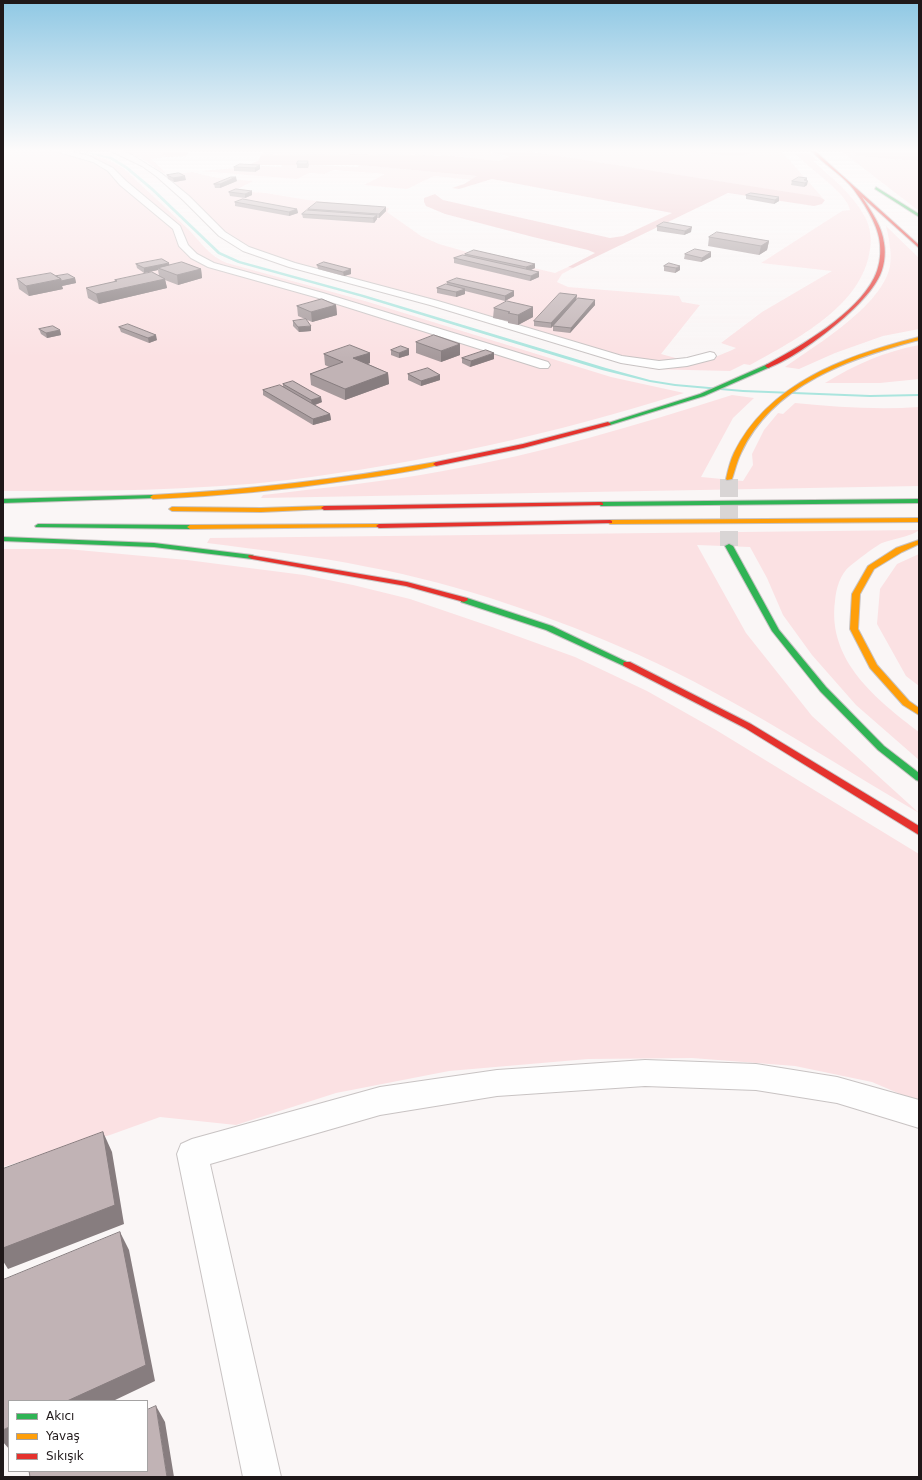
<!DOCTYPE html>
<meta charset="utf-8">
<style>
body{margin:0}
#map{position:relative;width:922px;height:1480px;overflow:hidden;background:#faf6f6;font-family:"DejaVu Sans",sans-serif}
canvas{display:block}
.frame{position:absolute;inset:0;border:4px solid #1f1819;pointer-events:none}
.legend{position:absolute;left:8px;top:1400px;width:140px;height:72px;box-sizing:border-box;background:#fff;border:1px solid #a5a3a3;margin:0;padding:5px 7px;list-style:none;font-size:12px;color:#1f1819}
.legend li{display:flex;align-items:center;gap:8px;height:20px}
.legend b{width:20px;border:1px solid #a5a3a3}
</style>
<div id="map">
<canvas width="922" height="1480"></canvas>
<div class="frame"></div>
<ul class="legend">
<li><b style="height:5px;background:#30b455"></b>Akıcı</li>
<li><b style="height:5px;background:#ff9f0a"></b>Yavaş</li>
<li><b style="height:5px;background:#e5322d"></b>Sıkışık</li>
</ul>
</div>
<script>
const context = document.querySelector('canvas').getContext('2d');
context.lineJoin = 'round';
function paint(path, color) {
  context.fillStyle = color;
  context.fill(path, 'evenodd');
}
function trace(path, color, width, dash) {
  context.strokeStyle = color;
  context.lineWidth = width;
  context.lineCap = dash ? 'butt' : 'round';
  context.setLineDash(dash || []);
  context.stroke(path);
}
const green = new Path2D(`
 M3 151C43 151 87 146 123 168 144 188 167 208 188 229 201 242 210 257 227 263L365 301 611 377 684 393C555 434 422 463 288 480 194 491 98 491 3 491Z
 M124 151H160L166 157 151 159 166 173H163L143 159Z
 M264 151H487L511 158 499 161 453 156 422 155 361 154 261 155Z
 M527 151H689L724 154 751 153 753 151H781L823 198Z
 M841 151H853L856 156 919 161V211Z
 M798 153H809L818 161H813C832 178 853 194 865 217 870 226 872 239 870 249 863 306 795 340 750 365L744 364 730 371 647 369C680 366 706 363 736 348L721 343 762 312 832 271 761 263 842 211 850 210C847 193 808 168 796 154Z
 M282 165H299L298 168H307L309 165 358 167 359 165 478 176 472 180 434 176 407 189 364 185 385 174 334 170 324 174 309 173 297 179 198 171 239 168 235 171 255 172 260 169H258L261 166 281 167Z
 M192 172 218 178 253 181 234 191 266 193 308 200 389 208 387 212 421 236 439 244 474 254 555 273 568 267 573 268 562 274 557 282 568 287 679 296 682 302 700 305 661 354 683 360 669 362 619 356 314 268C288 260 259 254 236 239 211 223 189 195 166 175Z
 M886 226 919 258V329L883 336 835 353 799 369 785 367C816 345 882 306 890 266 892 252 889 239 886 226Z
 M919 345V379L880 383H825C856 364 884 352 919 345Z
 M732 395 754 398 733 418 701 477 743 481 753 465 752 454 764 430 778 413 783 414 795 403C836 407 878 410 919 407V486L261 498 263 495C323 488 383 482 443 471 541 454 637 425 732 395Z
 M919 530C911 537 890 539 880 544 870 550 859 559 850 566 840 574 836 589 835 601 827 661 877 700 919 732V760L856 705 812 655 783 615 767 578 750 547 697 545 746 633 812 716 919 813C827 759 737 699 639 655 554 617 459 584 368 567 315 556 261 550 207 543L210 538Z
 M3 549H67L187 560 304 575 353 585 410 599 492 627 575 657 647 691 716 730 919 854V1102L872 1082 795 1066 692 1058 588 1059 449 1071 336 1093 236 1125 160 1117 110 1135 3 1167Z
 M919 554V686L906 676 877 624 880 589 897 564Z`);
const forest = new Path2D(`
 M160 151H190L186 156 166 157Z
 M487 151H527L820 197 825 200 822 204 814 206 728 193 573 268 568 267 595 253 588 250 533 237 445 214 426 206 424 202V198L435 194 443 200 610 238 623 236 672 213 492 179 459 189 452 188 464 184 477 176 359 165H248L258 161 261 155 361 154 422 155 453 156 499 161 510 157Z
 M689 151H753V152C741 160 704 152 689 151Z
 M853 151H919V161L856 156Z`);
const stream = new Path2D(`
 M80 151 112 157 128 167 153 188 220 252 240 261 364 295 606 368 650 380 675 384 743 390 870 395 919 394V396L870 397 743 392 675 386 650 382 602 370 362 297 238 263 218 254 151 190 126 169 110 159Z`);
const highwayTunnel = new Path2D(`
 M729 479V546`);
const street = new Path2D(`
 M55 151H69L89 156 113 168 126 181 180 226 188 245 197 254 214 263 323 293 548 362 550 365 548 368H540L315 297 208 267 191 258 179 246 173 229 120 185 108 171 93 162Z
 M111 151H122L132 155 161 173 189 196 225 232 249 247 295 263 438 301 622 356 659 361 687 358 710 352 714 353 716 356 714 359 687 366 659 369 621 363 430 305 289 267 243 251 219 236 183 200 156 176 142 166Z
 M645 1060 756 1064 837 1077 919 1100V1128L837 1103 756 1090 645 1086 497 1096 380 1115 210 1164 281 1477H243L177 1154 181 1144 192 1139 380 1087 497 1070Z`);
const fast = new Path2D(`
 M876 187 919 214V217L875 189Z
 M768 364 771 366 770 367 704 396 610 425 605 424 700 394Z
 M153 495 156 497 155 498 3 503V499Z
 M919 499V503L601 506 598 504 601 502Z
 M38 524 190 525 193 527 190 529 36 527 35 526Z
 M3 537 154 543 252 555 256 557 252 559 154 547 3 541Z
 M729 544 733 546 779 630 826 687 884 746 919 773V781L916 780 878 750 820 691 772 631 725 546Z
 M461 598H467L552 626 631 664 630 666H624L546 630 461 602Z`);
const slow = new Path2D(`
 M919 337V340C851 358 773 384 741 453 737 461 735 470 732 479L727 480 726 479C728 470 730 461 734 453 769 382 848 355 919 337Z
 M436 462 438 463V465C410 472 380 476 351 480 285 490 219 496 153 499L150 497 153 495C248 490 342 479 436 462Z
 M324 506 327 508 326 509 261 512 172 511 169 509 172 507 261 508Z
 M919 518V522L610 524 607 522 610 520Z
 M379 524 382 526 381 527 190 529 187 527 190 525Z
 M919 540V544L902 552 874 569 860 594 858 629 877 665 909 701 919 708V715L903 705 870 668 850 629 852 594 868 566 896 548Z`);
const jam = new Path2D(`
 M812 151H815L919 245V248L862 197C871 211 882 226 884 243 886 254 884 269 878 279 862 309 800 356 768 368L765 366 766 365C801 346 856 314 874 278 879 268 881 256 880 245 879 226 865 205 854 190 843 175 824 165 812 151Z
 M608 422 611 424 610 425 523 448 436 466 433 464 436 462 523 444Z
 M601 502 603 503V505L324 510 321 508 324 506Z
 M610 520 612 521V523L379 528 376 526 379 524Z
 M249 555 407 582 467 598 468 600 464 602 406 586 252 559 248 557Z
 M624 662H630L751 724 919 826V835L745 728 624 666 623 664Z`);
const wall = new Path2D(`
 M308 161 309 165 308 168H297V164Z
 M260 165V169L255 172 234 171V167Z
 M167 175 186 180 174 182 168 179Z
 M807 178V185L804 187 791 185 792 181Z
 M237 181 220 188H215L214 184Z
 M229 192 252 195 245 198 230 196Z
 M751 193 779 201 774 204 746 199V195Z
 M235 202 297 209 298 213 289 216 235 206Z
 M308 209 386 211 379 218H377V219L374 223 303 218 302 214 308 210Z
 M657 226 691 232 684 235 657 231Z
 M709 237 769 241 767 250 759 255 708 246Z
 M711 252V257L701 262 684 259 685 254Z
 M465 254 535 268 531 270 539 277 530 281 454 263V258L465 255Z
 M669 263 680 270 675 273 664 271V266Z
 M136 264 169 265 201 269 202 278 178 285 165 280 167 288 99 304 88 298 86 288 115 282V280L159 276 158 270 144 273 137 268Z
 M317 265 351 274 344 276 318 269Z
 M56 276 75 278 76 283 62 286 63 289 29 296 19 289 17 279Z
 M447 282 514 291V296L505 301 465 291V294L456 297 437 293V288L447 284Z
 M577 295 576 300H595V305L570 333 553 331V326L551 328 534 326V321Z
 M336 305 337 315 312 322 298 316 297 306Z
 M533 307V317L518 325 508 323V321L493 318 494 308Z
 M293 321 311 331 299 332 293 326Z
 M119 327 157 340 149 343 121 332Z
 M39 329 60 330 61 335 47 338 41 334Z
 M416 342 460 355 441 362 416 353Z
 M391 350 409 355 399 358 391 355Z
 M370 353V363L368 364 388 373 389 384 345 400 311 385 310 374 329 367 325 365 324 354Z
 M462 358 494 359 470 367 462 363Z
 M408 374 440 380 421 386 408 380Z
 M283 384 322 402 315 405 330 414 331 420 313 425 263 395V390L283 387Z`);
const shadedWall = new Path2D(`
 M260 165V169L255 172V168Z
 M185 176 186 180 174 182 173 178Z
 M236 177 237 181 220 188V184Z
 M807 178V182L808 181 807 185 804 187 805 183 804 180Z
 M252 191V195L245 198V194Z
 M779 197V201L774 204 775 200Z
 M386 207V211L379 218V214Z
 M297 209 298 213 289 216V212Z
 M377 215V219L374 223 373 218Z
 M692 227 691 232 684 235 685 231Z
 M769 241 767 250 759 255 761 246Z
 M711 252V257L701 262 702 258Z
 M169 263 170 268H158V270L144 273V268Z
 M535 264V268L526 272V267Z
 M680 266V270L675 273 676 268Z
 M201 269 202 278 178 285 177 275Z
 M351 269V274L344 276 343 272Z
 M539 272V277L530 281 531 276Z
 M75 278 76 283 62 286 63 289 29 296 26 286 61 279Z
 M165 279 167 288 99 304 96 294Z
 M465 289V294L456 297V292Z
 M514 291V296L505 301V296Z
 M577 295 576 300 551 328V323Z
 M595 300V305L570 333 571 328Z
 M336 305 337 315 312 322 311 312Z
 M533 307V317L518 325V315Z
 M311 326V331L299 332 298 327Z
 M60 330 61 335 47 338 46 333Z
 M156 335 157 340 149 343 148 338Z
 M460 344V355L441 362V351Z
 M409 349V355L399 358V353Z
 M370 353V363L354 369 353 358Z
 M494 353V359L470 367 471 361Z
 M388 373 389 384 345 400V389Z
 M440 375V380L421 386V381Z
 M321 397 322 402 312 406 311 400Z
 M330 414 331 420 313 425V419Z
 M103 1132 112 1152 124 1224 8 1269 3 1261V1248Z
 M120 1232 129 1250 155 1381 113 1401H67Z
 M156 1406 165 1422 174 1477H167Z
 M9 1427V1449L3 1442V1430Z`);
const building = new Path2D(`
 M298 161H308L307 164H297Z
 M240 164 260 165 255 168 234 167Z
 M179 173 185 176 173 178 167 175Z
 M231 177H236L220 184H214Z
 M799 177 807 178 804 180 808 181 805 183 792 181Z
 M236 189 252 191 245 194 229 192Z
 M751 193 779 197 775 200 746 195Z
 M243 199 297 209 289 212 235 202Z
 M317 202 386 207 379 214 308 209Z
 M307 210 377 215 373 218 302 214Z
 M664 222 692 227 685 231 657 226Z
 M717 232 769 241 761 246 709 237Z
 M695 249 711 252 702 258 685 254Z
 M474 250 535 264 526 267 465 254Z
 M463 255 539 272 531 276 454 258Z
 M162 259 169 263 144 268 136 264Z
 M182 262 201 269 177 275 158 268Z
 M324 262 351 269 343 272 317 265Z
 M669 263 680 266 676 268 664 266Z
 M152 272 165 279 96 294 86 288 117 281 115 280Z
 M51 273 61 279 26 286 17 279Z
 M68 274 75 278 61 281V279L56 276Z
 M457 278 514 291 505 296 447 282Z
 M446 284 465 289 456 292 437 288Z
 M560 293 577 295 551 323 534 321Z
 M578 298 595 300 571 328 553 326Z
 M322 299 336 305 311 312 297 306Z
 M507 301 533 307 518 315 508 313 510 312 494 308Z
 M306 319 311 326 298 327 293 321Z
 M128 324 156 335 148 338 119 327Z
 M53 326 60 330 46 333 39 329Z
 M434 335 460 344 441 351 416 342Z
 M350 345 370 353 353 358 388 373 345 389 310 374 343 362 324 354Z
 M401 346 409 349 399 353 391 350Z
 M486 350 494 353 471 361 462 358Z
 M428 368 440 375 421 381 408 374Z
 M293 381 321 397 311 400 283 384Z
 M280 385 330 414 313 419 263 390Z
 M103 1132 115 1205 3 1248V1169Z
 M120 1232 146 1365 67 1401H9V1427L3 1430V1280Z
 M156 1406 167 1477H30L29 1471H147V1410Z`);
paint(green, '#fbe1e3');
paint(forest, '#f0c7cb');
paint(stream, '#aae5de');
trace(highwayTunnel, '#d9d5d5', 18, [18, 8]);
trace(street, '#c8c3c3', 2);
trace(fast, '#c8c3c3', 2);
trace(slow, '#c8c3c3', 2);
trace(jam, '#c8c3c3', 2);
paint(street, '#fefefe');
paint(fast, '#30b455');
paint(slow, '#ff9f0a');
paint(jam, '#e5322d');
paint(wall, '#a69a9c');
paint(shadedWall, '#877d7f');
paint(building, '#c1b3b5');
trace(building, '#877d7f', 1);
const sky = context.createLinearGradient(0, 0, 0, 358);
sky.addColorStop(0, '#8fc8e4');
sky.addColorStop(0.42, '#fdfbfb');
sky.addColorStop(1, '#fdfbfb00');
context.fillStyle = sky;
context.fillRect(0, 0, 922, 358);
</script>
